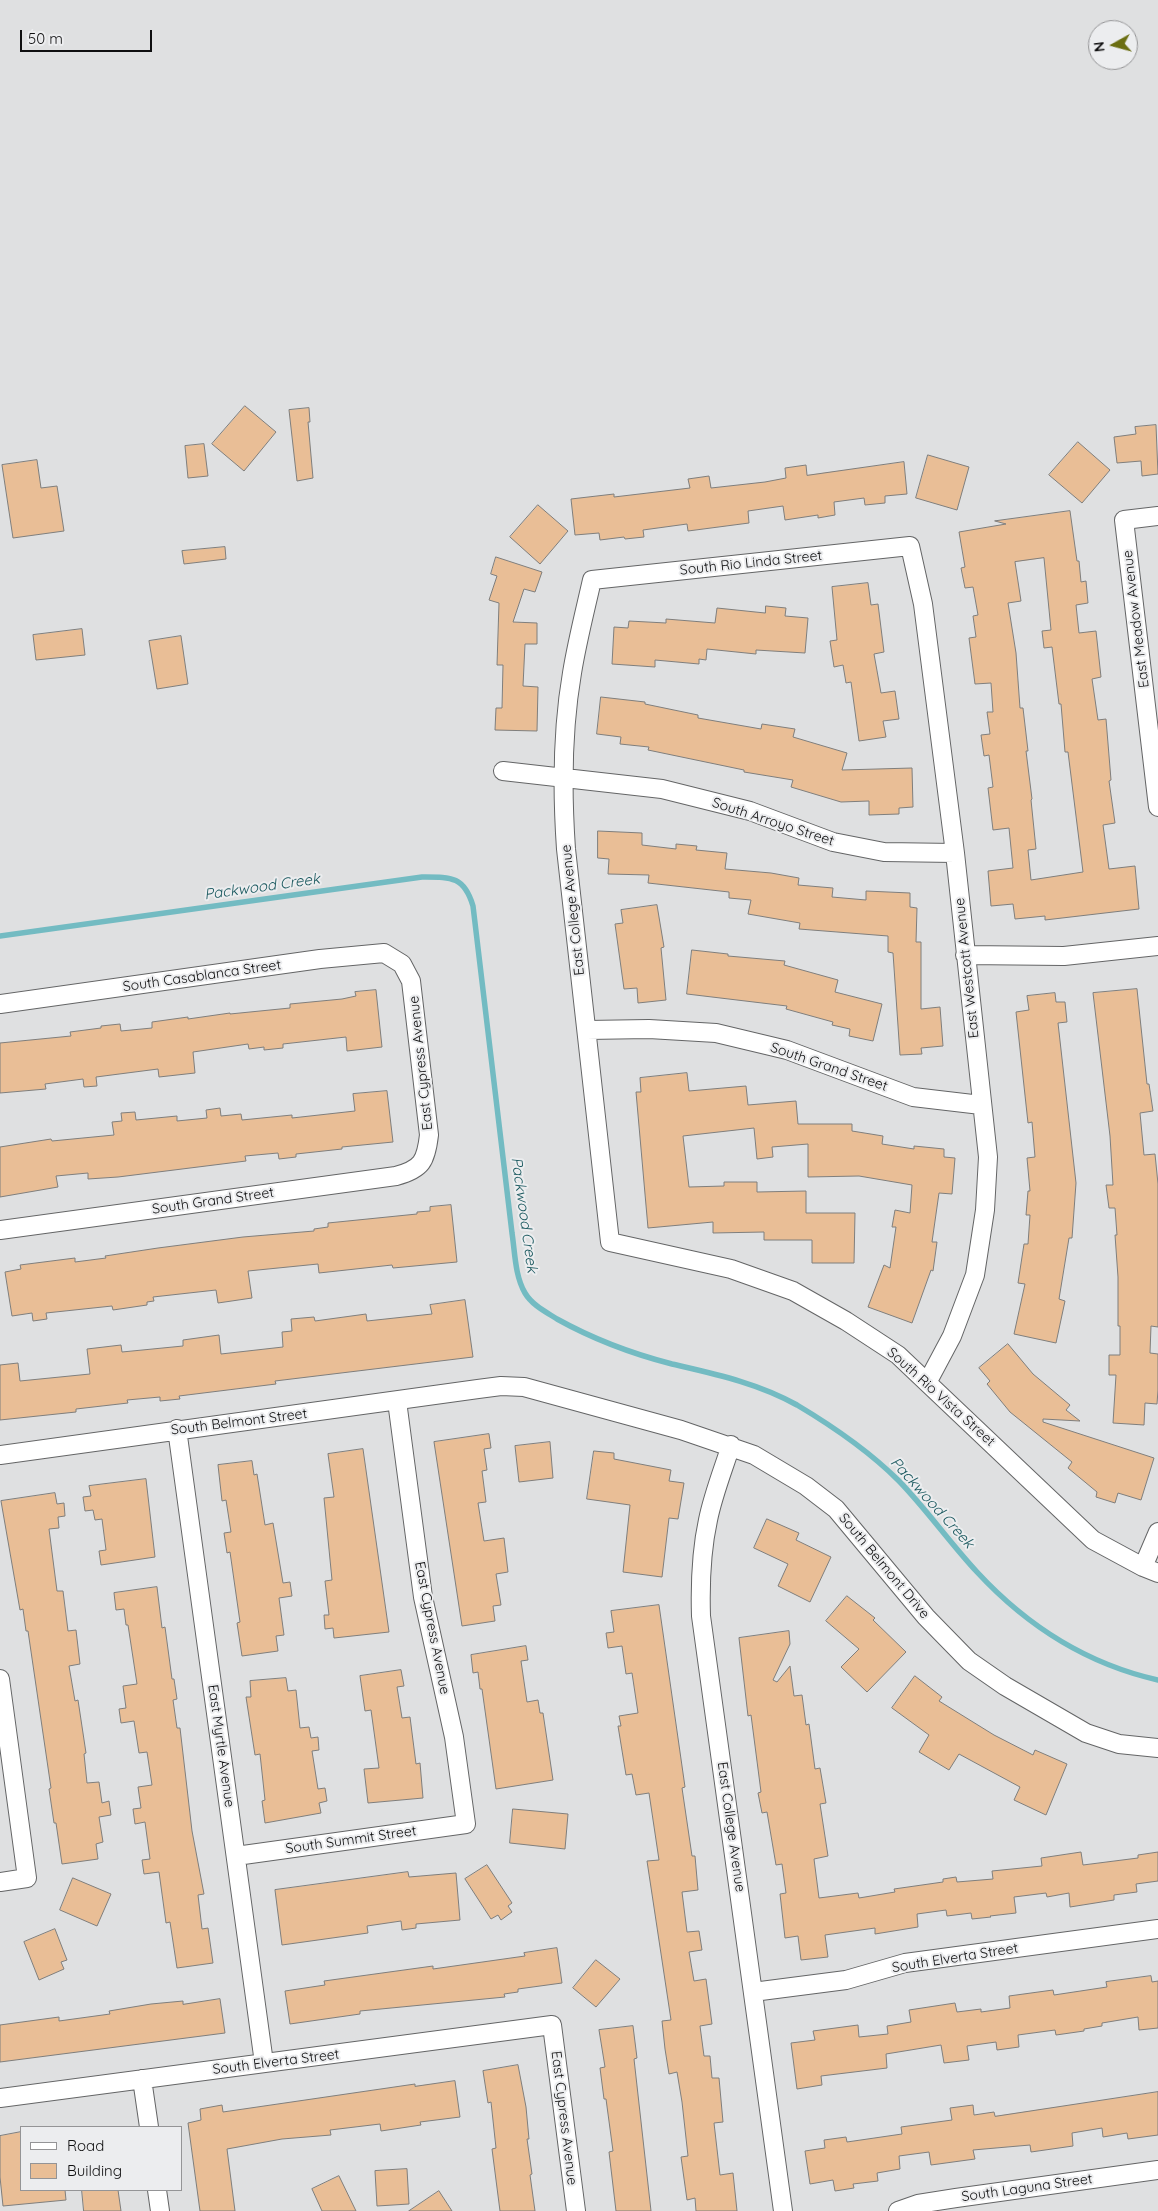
<!DOCTYPE html>
<style>
body{margin:0}
#map{position:relative;width:1158px;height:2211px;overflow:hidden;background:#dfe0e1;font-family:Quicksand,sans-serif}
canvas{display:block}
.legend{position:absolute;left:20px;top:2126px;width:162px;height:65px;box-sizing:border-box;background:#ecedef;border:1px solid #949496;margin:0;padding:6px 9px;list-style:none;font-size:15px;color:#0f0f10}
.legend li{display:flex;align-items:center;gap:10px;height:25px}
.legend b{width:25px;border:1px solid #949496}
.north{position:absolute;left:1088px;top:20px;width:50px;height:50px;box-sizing:border-box;background:#ecedef;border:1px solid #949496;border-radius:50%;rotate:263deg;font-size:14px;font-weight:700;line-height:20px;text-align:center;color:#0f0f10}
.north::after{content:'';display:block;margin:auto;width:18px;height:22px;background:#6b6e12;clip-path:polygon(50% 0,100% 100%,50% 72%,0 100%)}
.scale{position:absolute;left:20px;top:30px;width:132px;height:22px;box-sizing:border-box;border:2px solid #0f0f10;border-top:0;padding-left:6px;font-size:15px;line-height:18px;white-space:nowrap;color:#0f0f10;-webkit-text-stroke:4px #ecedef;paint-order:stroke}
</style>
<div id="map">
<canvas width="1158" height="2211"></canvas>
<ul class="legend">
<li><b style="height:6px;background:#fff"></b>Road</li>
<li><b style="height:14px;background:#e9be96"></b>Building</li>
</ul>
<div class="north">N</div>
<div class="scale">50 m</div>
</div>
<script>
const context = document.querySelector('canvas').getContext('2d');
context.lineJoin = 'round';
function trace(path, color, width, dash) {
  context.strokeStyle = color;
  context.lineWidth = width;
  context.lineCap = dash ? 'butt' : 'round';
  context.setLineDash(dash || []);
  context.stroke(path);
}
function paint(path, color) {
  context.fillStyle = color;
  context.fill(path, 'evenodd');
}
function write(font, color, halo, rows, align = 'center') {
  context.font = font + ' Quicksand,sans-serif';
  context.lineWidth = 4;
  context.setLineDash([]);
  context.textBaseline = 'middle';
  context.strokeStyle = halo;
  context.fillStyle = color;
  for (const [text, x, y, turn = 0] of rows) {
    context.save();
    context.translate(x, y);
    context.rotate((+turn || 0) * Math.PI / 180);
    context.textAlign = isNaN(turn) ? turn : align;
    if (halo) context.strokeText(text, 0, 0);
    context.fillText(text, 0, 0);
    context.restore();
  }
}
const stream = new Path2D(`
 M0 936 422 877C451 877 464 876 473 906L512 1233C515 1253 515 1276 525 1293 532 1305 546 1312 557 1319 593 1339 633 1354 672 1364 715 1374 758 1383 797 1405 834 1427 869 1451 899 1481 927 1510 950 1543 977 1572 1026 1625 1087 1664 1158 1680`);
const building = new Path2D(`
 M245 406 276 432 244 471 212 444Z
 M309 408 310 422H308L313 478 297 481 289 410Z
 M1156 425 1158 474 1142 476 1141 461 1117 463 1114 437 1136 434 1135 427Z
 M1078 442 1110 470 1082 503 1049 475Z
 M204 444 208 476 188 478 185 446Z
 M928 455 969 467 957 510 916 498Z
 M37 460 41 488 57 486 64 531 13 538 2 465Z
 M904 462 907 494 885 496V503L865 505 864 498 834 502 835 515 818 518V515L785 520 783 506 748 511 749 523 688 531 687 524 643 530 644 537 625 539 624 537 600 540 599 533 575 535 571 499 614 494V497L690 488 688 479 709 476 711 488 765 482 786 478 785 468 806 465 807 475Z
 M538 505 568 531 540 564 510 537Z
 M1070 511 1077 561H1079L1081 582 1086 581 1088 603 1076 605 1079 633 1096 631 1101 677 1092 679 1098 720 1106 719 1111 780 1109 781 1115 823 1103 825 1109 869 1135 866 1139 909 1045 920V916L1015 919 1013 904 991 906 988 871 1013 868 1009 828 993 830 988 788 993 787 989 755 984 756 981 735 990 734 987 712H993L991 683 975 684 969 638 976 637 973 616 978 615 973 587 965 588 961 568 965 567 959 532 1006 524 995 521ZM1044 558 1051 630 1042 631 1044 648 1052 647 1059 704H1061L1065 752H1068L1083 872 1031 880 1028 850 1036 849 1031 800 1032 799 1026 751H1028L1023 708H1020L1016 653 1008 603 1021 601 1015 562Z
 M225 547 226 559 184 564 182 551Z
 M496 557 542 572 535 592 524 589 513 622 537 623V644H525L523 686 538 687 537 731 495 730 496 708H502L503 665H497L499 603 489 600 497 576 491 574Z
 M868 583 871 605 878 604 884 652 874 654 881 693 895 691 899 719 883 721 886 737 859 741 851 682 846 683 843 665 834 667 830 641 837 640 832 587Z
 M766 606 786 608 785 616 808 618 805 653 756 650V654L707 649 706 660 699 659V664L655 660V667L612 664 614 627 628 628 629 621 666 623V619L715 623 717 608 765 613Z
 M82 629 85 655 36 660 33 635Z
 M181 636 188 684 157 689 149 641Z
 M601 697 645 702V704L698 715V718L761 729 762 724 795 729 793 737 847 753 842 770 912 768 913 807 899 808V814L869 815V801L841 802 791 787 793 780 744 772V770L648 750 649 747 620 744 621 737 597 734Z
 M598 831 642 833V845L676 849V844L697 846 696 850 727 853 725 869 771 873 799 878 798 885 833 888 832 897 866 900V891L910 893V907L917 908 916 942H921V1009L940 1007 943 1046 921 1048 922 1054 900 1055 893 953 888 952V936L799 929 800 923 748 914 751 900 729 898V892L648 883 649 875 608 874 609 859 598 858Z
 M657 905 664 947 661 948 666 1000 638 1003 637 988 624 989 615 924 623 923 621 910Z
 M692 950 728 954V956L785 961 784 965 838 980 835 992 882 1004 873 1041 849 1036 850 1029 832 1025 833 1022 786 1009 787 1006 687 994Z
 M1137 989 1147 1084H1149L1153 1111 1140 1113 1144 1155 1155 1154 1158 1184V1327L1151 1326 1150 1353 1158 1354V1390L1157 1404 1145 1403 1144 1425 1113 1423 1116 1375H1109V1355H1120V1326H1118V1277L1115 1235H1117L1115 1208H1109L1106 1185H1113L1110 1136 1093 993Z
 M376 990 382 1047 347 1051 346 1037 283 1044V1048L264 1050V1047L249 1049 248 1044 193 1052 195 1073 159 1077 158 1069 96 1077 97 1086 84 1087 83 1079 45 1084 46 1089 0 1093V1043L71 1036 70 1032 101 1028V1026L120 1024 121 1031 152 1028V1022L188 1017V1019L230 1013V1014L290 1008V1004L342 999 356 996 355 992Z
 M1055 993 1056 1002H1065L1067 1022 1058 1023 1076 1183 1072 1238H1069L1059 1299 1065 1301 1056 1343 1014 1334 1025 1284 1018 1283 1024 1244H1028L1030 1215H1026L1028 1191H1030L1027 1158 1035 1157 1032 1122 1028 1123 1016 1012 1029 1010 1027 996Z
 M687 1073 689 1091 746 1086 748 1105 796 1101 798 1124H852V1131L883 1136 882 1144 914 1149V1146L944 1149V1157L955 1158 952 1194 939 1193 932 1242H937L933 1271 931 1270 912 1323 868 1307 884 1265 890 1268 896 1227H892L895 1210 910 1213 912 1185 859 1176 808 1177V1144L772 1147 773 1157 757 1159 754 1128 683 1136 689 1187 724 1186V1182H757V1192L806 1191V1213H855L854 1263H812V1240H764V1232L713 1233V1222L648 1228 636 1092H641L640 1078Z
 M387 1091 393 1142 342 1147V1149L296 1154V1157L279 1159 278 1153 245 1156 246 1161 118 1177 88 1179V1173L56 1176 58 1187 0 1197V1147L51 1139 52 1141 114 1135 112 1122 122 1121 121 1113 135 1112 136 1120 177 1116V1121L207 1118 206 1110 220 1108 221 1116 241 1114 242 1120 292 1115V1118L355 1111 353 1094Z
 M451 1205 457 1262 393 1268 392 1265 319 1273 318 1264 248 1271 252 1298 218 1303 216 1290 153 1297 154 1301 147 1302V1305L113 1310 112 1306 46 1313 47 1319 33 1321 32 1313 12 1316 5 1272 21 1269 20 1265 75 1258V1262L106 1258 105 1256 158 1248 243 1237 314 1231V1229L328 1227V1223L417 1214V1212L430 1211V1207Z
 M465 1300 473 1357 275 1381 276 1384 179 1396 180 1399 160 1401V1397L127 1400 128 1403 76 1409V1412L0 1420V1365L18 1363 20 1381 90 1374 87 1349 121 1345 122 1352 183 1346V1340L219 1335 221 1354 283 1347 282 1332 292 1331 291 1319 314 1317 315 1321 366 1314 367 1321 432 1314 430 1305Z
 M1008 1344 1033 1374 1070 1405 1066 1410 1080 1421 1043 1419V1422L1154 1458 1141 1500 1118 1493 1115 1503 1096 1497 1097 1492 1068 1468 1072 1462 1010 1412 987 1384 990 1381 979 1368Z
 M489 1434 491 1448 484 1449 487 1470 482 1471 486 1502 478 1503 484 1541 504 1538 508 1572 496 1574 501 1605 493 1606 495 1621 462 1626 434 1442Z
 M550 1442 553 1478 519 1482 515 1446Z
 M363 1449 389 1632 334 1638 333 1628 325 1629 324 1615H329L325 1581 332 1580 324 1498 334 1497 328 1454Z
 M594 1451 614 1453V1459L671 1470 669 1481 684 1483 678 1519 669 1518 662 1577 623 1572 630 1505 587 1499Z
 M252 1461 254 1475 257 1474 265 1525 273 1523 283 1583 290 1582 292 1596 279 1598 284 1635 276 1636 278 1651 242 1656 237 1623 240 1622 230 1552 227 1553 224 1533 231 1532 226 1500 222 1501 218 1465Z
 M146 1479 155 1557 101 1565 99 1551 106 1550 102 1519 95 1520 93 1510 85 1511 83 1497 91 1496 89 1486Z
 M55 1493 57 1504 64 1503 65 1516 58 1517 59 1528 49 1529 57 1591H63L68 1631 76 1630 80 1664 69 1666 75 1701 78 1700 86 1753 84 1754 87 1783 99 1782 102 1803 109 1801 111 1815 99 1817 103 1842 96 1844 98 1859 62 1864 56 1823H54L49 1789 51 1788 28 1631H26L23 1609 20 1610 1 1501Z
 M767 1519 799 1533 796 1540 831 1557 810 1602 778 1586 788 1564 754 1548Z
 M157 1587 162 1628 165 1627 172 1679H174L177 1699 173 1700 177 1728H180L192 1831 204 1894 198 1895 202 1929 208 1928 213 1963 177 1968 170 1922 166 1923 159 1872 144 1874 142 1860 150 1859 145 1822 135 1824 133 1809 141 1808 138 1787 152 1785 147 1752 139 1753 134 1721 121 1723 119 1709 126 1708 123 1686 137 1684 128 1625H126L124 1609 116 1610 114 1593Z
 M847 1596 875 1618 873 1620 906 1652 867 1692 841 1667 859 1649 826 1621Z
 M659 1605 685 1787 682 1788 692 1856H695L698 1890 682 1892 687 1932 699 1931 702 1950 689 1952 694 1981 706 1979 712 2024 700 2026 704 2056H710L712 2078H719L723 2122 714 2123 720 2175 733 2173 737 2211H696L695 2198 687 2200 681 2157 688 2156 682 2102 677 2072 669 2074 665 2049 662 2021 671 2020 647 1861 659 1860 649 1793 636 1795 632 1774 626 1775 618 1726H621L619 1716 638 1713 632 1673 626 1674 622 1646 608 1648 606 1633 614 1632 611 1611Z
 M789 1631 790 1644 773 1680 777 1682 790 1666 794 1696 802 1695 806 1725 809 1724 815 1769 820 1768 826 1803 820 1804 828 1856 814 1859 819 1898 858 1893 859 1898 895 1892 894 1889 943 1882V1879L956 1877 957 1882 993 1879 992 1871 1042 1866 1041 1858 1081 1852 1083 1865 1138 1858V1855L1158 1852V1881L1136 1884 1137 1892 1114 1895V1900L1070 1907 1069 1893 1047 1897 1046 1893 1014 1897 1016 1913 990 1916 991 1917 972 1919 971 1913 947 1916 946 1910 917 1914 918 1927 875 1934V1928L825 1935 828 1957 801 1960 798 1936 785 1938 780 1894 786 1893 782 1864 776 1865 767 1812 762 1813 758 1793 761 1792 751 1715 748 1716 739 1638Z
 M526 1646 528 1660 521 1661 527 1702 538 1700 540 1713H543L553 1780 496 1789 482 1689H480L478 1672 473 1673 471 1655Z
 M401 1670 404 1686 397 1687 402 1718 410 1717 416 1764 420 1763 423 1798 368 1803 364 1769 379 1768 371 1710 365 1711 360 1676Z
 M915 1676 942 1697 939 1701 994 1735 1033 1755 1035 1750 1067 1764 1046 1815 1014 1800 1020 1787 959 1754 949 1770 919 1752 929 1735 892 1708Z
 M286 1678 288 1691 296 1690 300 1728 309 1727 311 1738 318 1737 319 1750 312 1751 318 1789 325 1788 327 1801 319 1803 321 1813 265 1823 262 1801 265 1800 260 1754 255 1755 246 1697H251L250 1681Z
 M513 1809 568 1814 565 1849 510 1843Z
 M487 1865 512 1903 508 1906 512 1912 501 1920 498 1915 491 1919 465 1879Z
 M408 1872 409 1877 456 1873 460 1920 416 1924V1928L402 1930 401 1921 367 1926 368 1933 282 1945 275 1890Z
 M73 1878 111 1894 97 1926 60 1910Z
 M55 1929 67 1960 61 1962 64 1969 39 1980 24 1942Z
 M557 1948 562 1983 518 1989V1992L504 1994 505 1997 360 2011V2014L290 2024 285 1991 325 1985 324 1981 433 1966V1969L525 1956 524 1953Z
 M596 1960 620 1979 596 2007 573 1988Z
 M1151 1976 1152 1982 1158 1981V2028L1139 2030 1138 2017 1102 2023V2026L1084 2029V2031L1056 2035 1055 2030 1018 2035 1019 2047 997 2050 996 2042 967 2046 969 2060 944 2063 941 2045 886 2054 887 2068 821 2076 822 2085 797 2089 791 2043 815 2040 813 2031 858 2025 859 2037 888 2034 887 2026 911 2022 909 2010 955 2003 957 2012 981 2009V2012L1010 2008 1009 1996 1053 1990 1054 1995 1107 1987 1106 1982Z
 M220 1999 225 2033 0 2062V2025L59 2017V2021L110 2014 109 2011 151 2004 183 2001V2004Z
 M633 2026 637 2058 634 2059 651 2211H616L609 2152 613 2151 606 2099H604L600 2068 605 2067 599 2030Z
 M518 2065 526 2107 529 2139H527L532 2174 530 2175 535 2211H500L492 2149 496 2148 491 2102 488 2103 483 2071Z
 M455 2081 460 2117 420 2122 421 2125 381 2131 380 2124 330 2130 331 2135 282 2139 227 2149 235 2211H200L188 2123 201 2120 200 2109 222 2105 223 2112 415 2084V2086Z
 M1158 2092V2135L1128 2139 1127 2133 1103 2137 1102 2128 1072 2133 1073 2146 1031 2152 1030 2145 973 2150 975 2159 931 2165 929 2152 899 2156 900 2169 877 2173 878 2181 853 2184 854 2188 835 2191 833 2180 810 2184 805 2151 825 2148 824 2140 846 2137 847 2142 902 2134 901 2127 952 2120 950 2108 973 2105 974 2115 994 2112 995 2116Z
 M21 2132V2190H65L66 2200 3 2206 0 2177V2136Z
 M407 2169 409 2204 377 2206 375 2171Z
 M339 2176 356 2211H322L312 2189Z
 M82 2190H118L121 2211H84Z
 M439 2191 452 2211H409Z`);
const minor = new Path2D(`
 M1158 516 1124 520 1158 807
 M503 771 662 789 750 811 833 842 884 852 955 853
 M965 955 1064 956 1158 946
 M0 1004 320 959 384 953 402 964 411 981 429 1135C426 1161 422 1169 396 1176L0 1230
 M587 1030 649 1029 716 1033 787 1050 913 1097 981 1105
 M928 1381 952 1336 975 1275 985 1210 988 1157 955 853 923 604 910 546 592 580C585 611 577 642 572 673 562 731 562 791 566 849L610 1242 731 1269 793 1291 846 1321 898 1355 1093 1540 1143 1567 1158 1573
 M177 1429 264 2063
 M731 1445C723 1470 713 1495 708 1520 701 1552 700 1583 701 1616L783 2211
 M0 1455 478 1389 501 1386 524 1387 681 1430 754 1455 806 1486 836 1509 926 1617 969 1661 1005 1686 1086 1733 1119 1744 1158 1748
 M1143 1567 1158 1532
 M0 1679 27 1878 0 1882
 M236 1856 466 1824 454 1737 423 1597 397 1401
 M753 1992 846 1980 905 1963 1158 1929
 M142 2079 149 2127
 M0 2098 552 2025 576 2211
 M157 2190 160 2211
 M898 2211 918 2204 956 2198 1158 2170`);
const streetNames = [
 ["South Rio Linda Street",751,563,-6],
 ["East Meadow Avenue",1136,619,-97],
 ["South Arroyo Street",773,822,18],
 ["East College Avenue",573,910,-96],
 ["East Westcott Avenue",967,968,-96],
 ["South Casablanca Street",202,976,-8],
 ["East Cypress Avenue",421,1063,-96],
 ["South Grand Street",829,1067,19],
 ["South Grand Street",213,1201,-8],
 ["South Rio Vista Street",941,1397,42],
 ["South Belmont Street",239,1422,-7],
 ["South Belmont Drive",884,1566,50],
 ["East Cypress Avenue",432,1628,79],
 ["East Myrtle Avenue",221,1746,82],
 ["East College Avenue",731,1827,82],
 ["South Summit Street",351,1840,-8],
 ["South Elverta Street",955,1958,-9],
 ["South Elverta Street",276,2062,-7],
 ["East Cypress Avenue",564,2118,83],
 ["South Laguna Street",1027,2188,-8]
];
const waterNames = [
 ["Packwood Creek",262,887,-8],
 ["Packwood Creek",524,1215,82],
 ["Packwood Creek",932,1503,48]
];
trace(stream, '#73bbc2', 5.5);
paint(building, '#e9be96');
trace(building, '#7f7e7c', 1);
trace(minor, '#646566', 20);
trace(minor, '#fff', 18);
write('14px', '#0f0f10', '#ecedef', streetNames);
write('italic 15px', '#1a585e', '#ecedef', waterNames);
</script>
